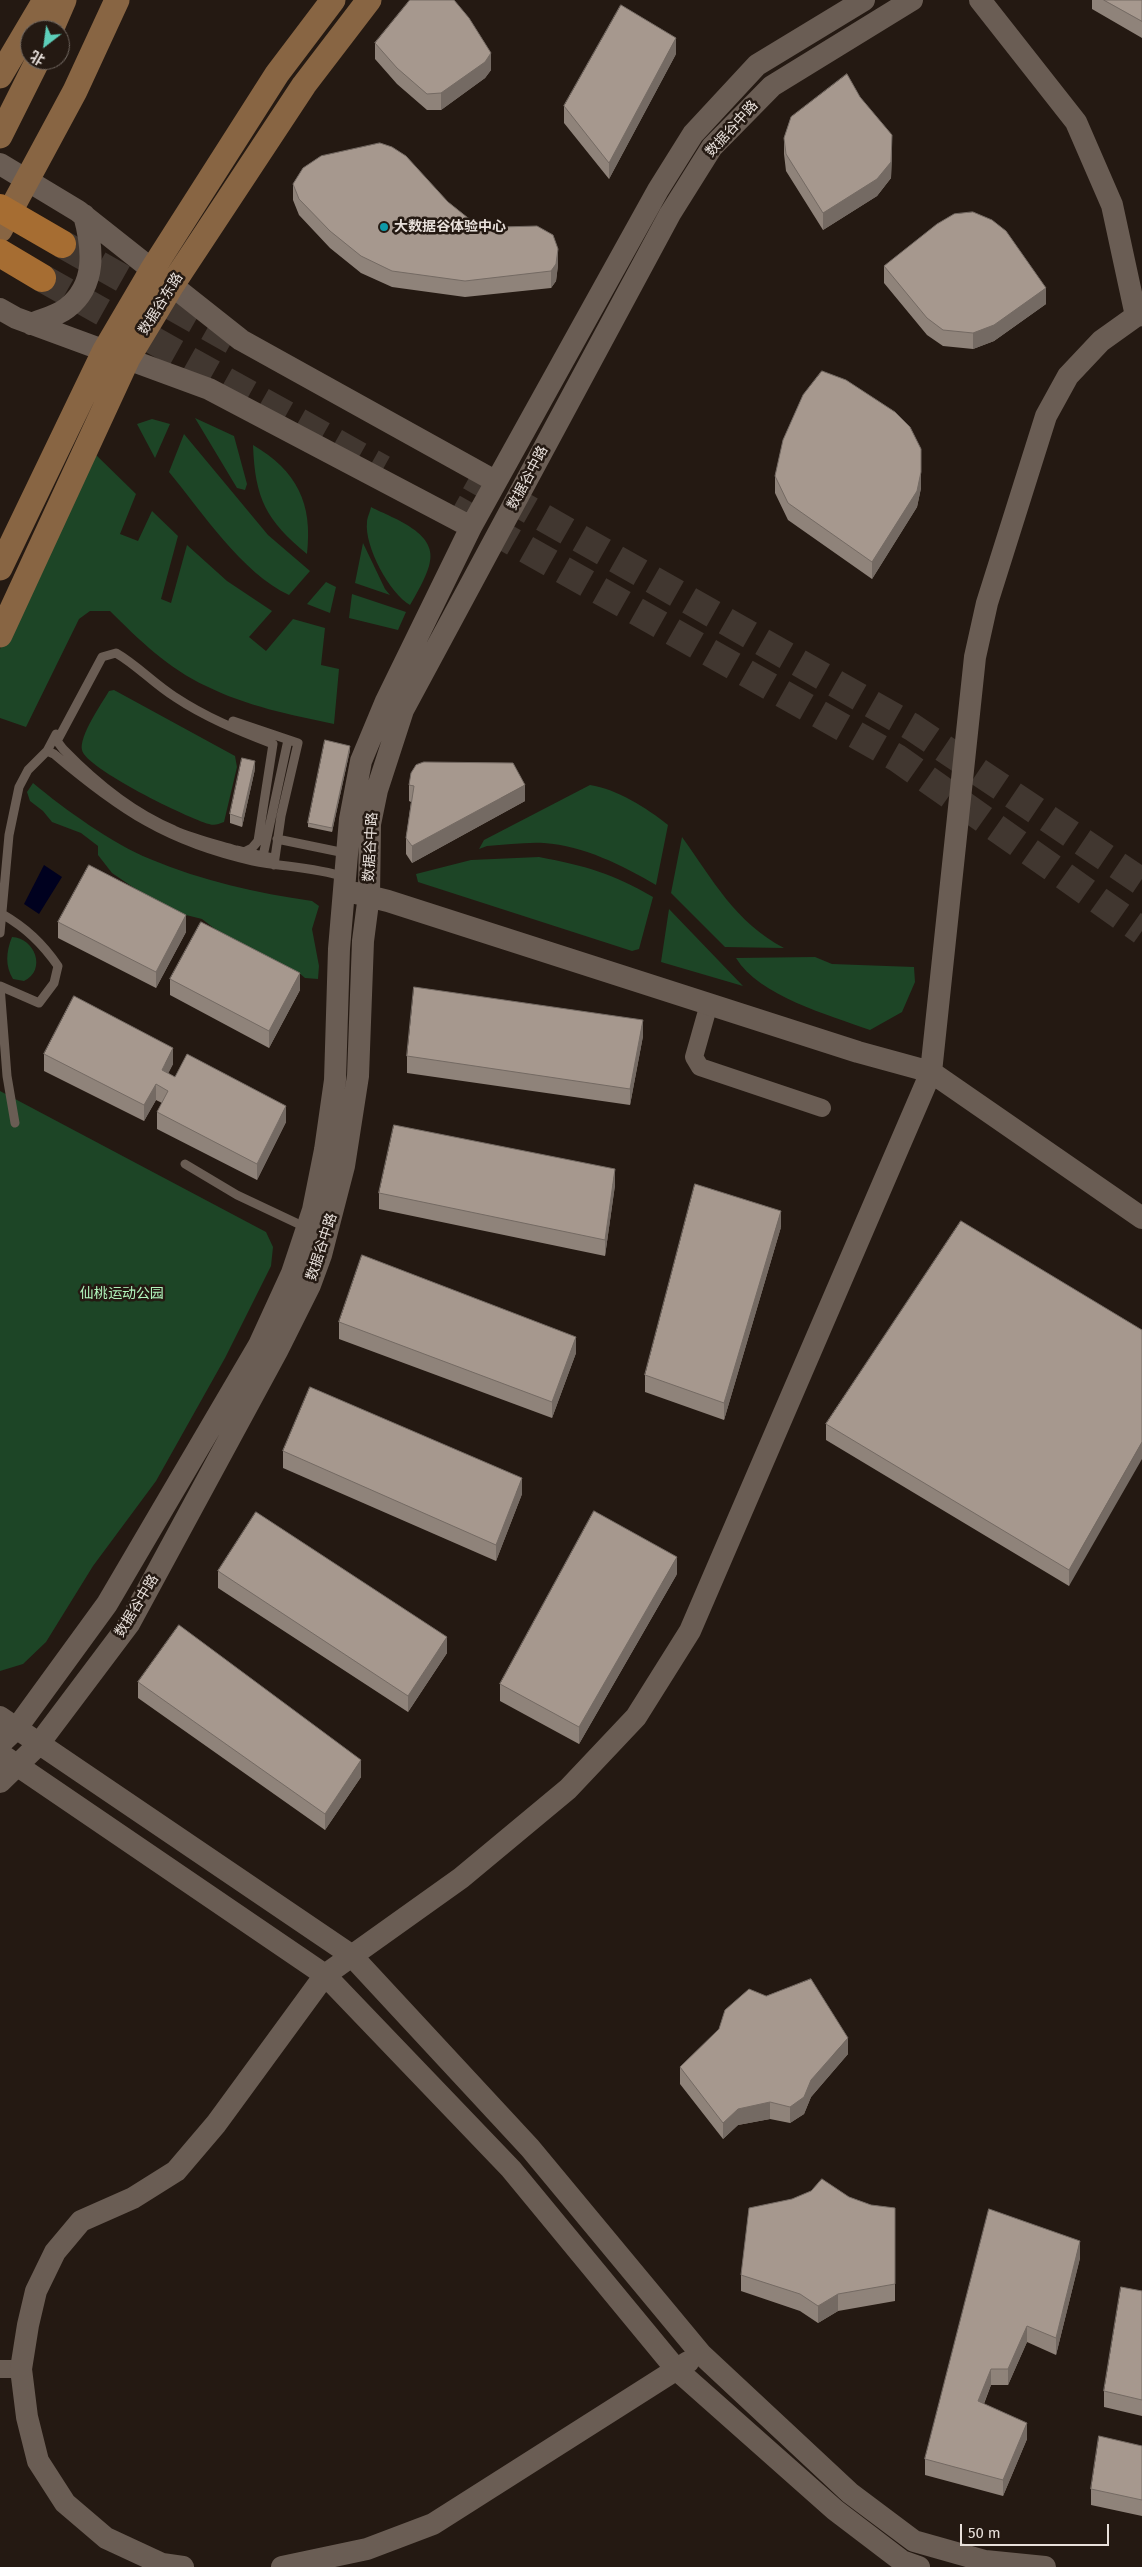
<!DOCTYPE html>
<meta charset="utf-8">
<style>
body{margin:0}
#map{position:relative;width:1142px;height:2567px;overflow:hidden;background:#241912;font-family:"Fira Sans","Noto Sans SC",sans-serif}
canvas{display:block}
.north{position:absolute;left:20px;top:20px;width:50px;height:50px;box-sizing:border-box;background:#241912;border:1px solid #726962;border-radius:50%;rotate:210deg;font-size:14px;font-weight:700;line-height:20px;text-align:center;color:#e8e0db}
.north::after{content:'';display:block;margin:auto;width:18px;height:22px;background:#5dceb9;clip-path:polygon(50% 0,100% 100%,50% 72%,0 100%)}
.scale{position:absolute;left:960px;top:2524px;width:149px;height:22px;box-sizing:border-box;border:2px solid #e8e0db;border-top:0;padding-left:6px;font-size:15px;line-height:18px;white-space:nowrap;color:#e8e0db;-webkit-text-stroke:4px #241912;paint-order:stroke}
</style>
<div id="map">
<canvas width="1142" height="2567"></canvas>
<div class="north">北</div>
<div class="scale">50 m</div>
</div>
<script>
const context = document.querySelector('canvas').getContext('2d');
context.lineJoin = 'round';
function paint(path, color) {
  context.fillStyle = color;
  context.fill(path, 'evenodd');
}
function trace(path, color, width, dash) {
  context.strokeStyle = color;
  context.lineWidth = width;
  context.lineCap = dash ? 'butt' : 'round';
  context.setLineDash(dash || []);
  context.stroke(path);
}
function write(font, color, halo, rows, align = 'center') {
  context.font = font + ' "Fira Sans","Noto Sans SC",sans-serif';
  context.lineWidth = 5;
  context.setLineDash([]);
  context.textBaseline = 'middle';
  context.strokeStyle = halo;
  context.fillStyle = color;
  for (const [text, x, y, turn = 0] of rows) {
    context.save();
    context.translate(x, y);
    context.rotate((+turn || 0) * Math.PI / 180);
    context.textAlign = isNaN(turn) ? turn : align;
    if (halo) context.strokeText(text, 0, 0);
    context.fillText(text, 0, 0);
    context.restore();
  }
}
const green = new Path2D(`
 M195 418 234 436 247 484 245 490 237 488Z
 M152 419 170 424 155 458 137 424Z
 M184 434 268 535 310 571 289 595C242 573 202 512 169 472Z
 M253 445C297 471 313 503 307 554 266 520 255 499 253 445Z
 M93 452 136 494 120 534 138 541 152 511 178 536 161 599 171 603 187 545 227 581 272 611 249 637 266 651 293 619 325 628 321 665 339 669 334 724C291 715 246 706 206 686 169 669 138 639 110 611H90L79 619 26 727 0 718V649Z
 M371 507C394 519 440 533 429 566 425 579 417 593 410 605 390 594 364 546 367 522 367 518 370 512 371 507Z
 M363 543 385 589 390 595 355 583Z
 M326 582 336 587 330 613 307 604Z
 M352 594 406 612 398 630 349 618Z
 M114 690 235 756 237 767 224 822C218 824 215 826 209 824 189 819 85 768 82 750 79 736 102 703 109 691Z
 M33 783C64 809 113 844 150 859 202 881 257 893 312 901L319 906 312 929 319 966 318 979 305 978 298 972 285 970 224 936 202 919 178 913 143 894 112 873 98 855V846L81 833 52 822 43 811 30 801 27 792Z
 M590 785C617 789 647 808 668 825L656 885C622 865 584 846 544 843 525 842 506 845 487 846L479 849 484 840Z
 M682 837C713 880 735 922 784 948L725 947 671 893Z
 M539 857C586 866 612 873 653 897L639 949 632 951 418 882 416 874 471 860Z
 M669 909 743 986 661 962Z
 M12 937C35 938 47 970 24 981L13 979C5 966 6 952 12 937Z
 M815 957 832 964 914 967 915 982 902 1012 870 1030C829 1015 759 996 736 958Z
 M0 1091 266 1232 273 1247 271 1266 225 1358 156 1481 93 1566 46 1642 23 1664 0 1671Z`);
const water = new Path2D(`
 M44 865 62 877 39 914 24 904Z`);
const primaryTunnel = new Path2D(`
 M62 244 235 342
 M42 278 383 469
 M470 476 912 727 1142 882
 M453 508 897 758 1142 931`);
const service = new Path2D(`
 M233 721 298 743 281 816 274 865
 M47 751 54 754C120 810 168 842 253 861 283 867 315 867 344 877
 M277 839 345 853
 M244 852 252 848 258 841 273 744C239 731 205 717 175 697 154 684 137 665 116 653L102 657 57 741 63 749C94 781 133 813 174 830 194 839 216 844 236 850 249 853 261 856 274 858
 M263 856 288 740
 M0 933 9 835 19 787 28 770 47 751 56 734
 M0 986 39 1003 54 983 58 966C42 943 26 928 2 914
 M0 986 7 1076 15 1123
 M185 1164 237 1195 307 1228`);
const minor = new Path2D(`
 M709 1004 694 1057 700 1067 822 1108
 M0 2369H21`);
const tertiary = new Path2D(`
 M980 0 1076 122 1112 205 1136 316
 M0 164 78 211 241 340 495 481
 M0 309 16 318 209 389 471 527
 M31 324C43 319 57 316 67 308 97 285 93 248 84 215
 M356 893 388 901 858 1052 931 1072 1142 1218
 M0 1717 351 1955 530 2148 701 2354 850 2493 914 2541 985 2561 1045 2567
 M0 1744 16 1729 107 1604 259 1345 292 1273 313 1210 325 1150 335 1080 339 949 350 819 361 761 386 701 471 527 658 190 693 134 757 65 864 0
 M5 1757 325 1975 511 2169 676 2369 835 2510 902 2561 919 2567
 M0 1782 38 1745 129 1624 277 1351 310 1285 321 1255 344 1166 358 1076 363 941 369 895 370 824 377 790 403 710 670 214 712 147 772 86 912 0
 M183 2567 162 2564 106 2538 65 2503 38 2461 27 2417 21 2369 28 2325 36 2291 55 2252 81 2221 133 2198 176 2171 216 2124 325 1975 461 1878 568 1789 636 1717 690 1631 931 1072 975 657 987 603 1046 416 1068 376 1101 341 1136 316 1142 315
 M282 2567 367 2549 433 2524 688 2362`);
const secondary = new Path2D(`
 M51 30 64 0
 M0 76 45 0
 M0 136 38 60
 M0 230 75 91 117 0
 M0 568 105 350 152 270 277 74 333 0
 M0 635 128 358 172 285 304 85 369 0`);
const primary = new Path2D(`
 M0 208 62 244
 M0 253 42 278`);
const wall = new Path2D(`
 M1092 0H1142V38L1092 9Z
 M375 43 491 70 485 78 441 110H427L397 84 375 59Z
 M676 54 609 179 564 123V106Z
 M860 97 892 151 891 178 877 196 823 230 786 171 784 154V138Z
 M293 184 448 202 468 218 558 265 556 281 551 288 465 297 392 287 361 273 330 248 299 215 293 200Z
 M884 266 1046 304 994 341 973 349 943 346 927 335 884 283Z
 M775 476 921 488 917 507 872 579 788 520 775 493Z
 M350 750 332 832 308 827V823Z
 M255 769 242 827 230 823V814Z
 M409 785 525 801 412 863 406 854V838L411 802 409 801Z
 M58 922 186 932 156 988 58 938Z
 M170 979 300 990 269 1048 170 995Z
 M643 1036 630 1105 407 1073V1056Z
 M44 1054 173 1064 168 1073 175 1077 286 1122 257 1180 157 1129V1112L162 1103 156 1100 144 1121 44 1071Z
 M615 1185 605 1256 379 1209V1193Z
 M781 1227 724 1420 645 1392V1375Z
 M339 1322 576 1353 552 1418 339 1339Z
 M1142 1330 1069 1586 826 1440V1424Z
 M283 1451 522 1494 496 1561 283 1468Z
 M218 1571 447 1653 408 1712 218 1588Z
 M677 1574 579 1744 500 1701V1684Z
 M138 1682 361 1777 325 1830 138 1698Z
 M848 2054 811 2097 804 2114 790 2123 770 2119 738 2125 723 2139 680 2084V2067Z
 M849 2197 871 2205 895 2208V2301L838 2311 818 2323 800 2311 741 2291V2275Z
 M989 2209 1080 2258 1056 2355 1027 2342 1008 2385H991L984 2404 1027 2439 1003 2496 925 2475V2459Z
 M1142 2291V2416L1104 2407V2391Z
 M1142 2446V2516L1091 2505V2489Z`);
const shadedWall = new Path2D(`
 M676 38V54L609 179V163Z
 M491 53V70L485 78 441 110V93Z
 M892 135V151L891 178 877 196 823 230V213Z
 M558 249V265L556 281 551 288V271Z
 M1046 288V304L994 341 973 349V333Z
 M921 449V488L917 507 872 579V562Z
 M350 746V750L332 832V828Z
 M255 761V769L242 827V818Z
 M525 785V801L412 863V846Z
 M186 915V932L156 988V972Z
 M300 973V990L269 1048V1031Z
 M643 1020V1036L630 1105V1089Z
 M173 1048V1064L162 1086V1070Z
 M156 1084V1100L144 1121V1105Z
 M286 1106V1122L257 1180V1164Z
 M615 1169V1185L605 1256V1240Z
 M781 1211V1227L724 1420V1403Z
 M576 1337V1353L552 1418V1402Z
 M1142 1442V1459L1069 1586V1570Z
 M522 1478V1494L496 1561V1545Z
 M677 1557V1574L579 1744V1727Z
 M447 1637V1653L408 1712V1696Z
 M361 1760V1777L325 1830V1814Z
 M848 2038V2054L811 2097 804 2114 790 2123V2107L811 2080Z
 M770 2102V2119L738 2125 723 2139V2123L738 2109Z
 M1080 2241V2258L1056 2355V2338Z
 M838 2294V2311L818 2323V2306Z
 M1027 2326V2342L1008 2385V2369Z
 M991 2369V2385L978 2418V2401Z
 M1027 2423V2439L1003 2496V2480Z`);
const building = new Path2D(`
 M410 0H454L469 18 491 53 485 62 441 93 427 94 397 68 375 43Z
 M1104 0H1142V21Z
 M621 5 676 38 609 163 564 106Z
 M847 74 860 97 892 135 891 162 877 179 823 213 786 154 784 138 791 117Z
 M380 143 392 147 406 156 448 202 468 218 501 227 537 226 553 235 558 249 556 264 551 271 465 281 392 271 361 256 330 231 299 199 293 184 303 168 321 156Z
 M973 212 992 220 1006 231 1046 288 994 325 973 333 943 330 927 318 884 266 937 224 954 214Z
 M822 371 846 380 895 412 910 427 921 449V472L917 491 872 562 788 503 775 476 783 440 803 395Z
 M325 740 350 746 332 828 308 823Z
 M242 758 255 761 242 818 230 814Z
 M424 762 513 763 525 785 412 846 406 838 414 786 409 785 411 773 416 765Z
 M89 865 186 915 156 972 58 922Z
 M201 922 300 973 269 1031 170 979Z
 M414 987 643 1020 630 1089 407 1056Z
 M74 996 173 1048 162 1070 175 1077 187 1054 286 1106 257 1164 157 1112 168 1091 156 1084 144 1105 44 1054Z
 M394 1125 615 1169 605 1240 379 1193Z
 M695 1184 781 1211 724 1403 645 1375Z
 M961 1221 1142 1330V1442L1069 1570 826 1424Z
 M362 1255 576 1337 552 1402 339 1322Z
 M310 1387 522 1478 496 1545 283 1451Z
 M594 1511 677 1557 579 1727 500 1684Z
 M256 1512 447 1637 408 1696 218 1571Z
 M179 1625 361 1760 325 1814 138 1682Z
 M811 1979 848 2038 811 2080 804 2097 790 2107 770 2102 738 2109 723 2123 680 2067 719 2029 725 2010 749 1989 766 1996Z
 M822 2179 849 2197 871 2205 895 2208V2284L838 2294 818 2306 800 2294 741 2275 749 2208 792 2199 811 2191Z
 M989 2209 1080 2241 1056 2338 1027 2326 1008 2369H991L978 2401 1027 2423 1003 2480 925 2459Z
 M1121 2287 1142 2291V2400L1104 2391Z
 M1099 2436 1142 2446V2500L1091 2489Z`);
const markers = [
 [384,227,5,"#0f9aa8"]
];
const streetNames = [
 ["数据谷中路",732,129,-48],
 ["数据谷东路",161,304,-58],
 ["数据谷中路",528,478,-62],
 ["数据谷中路",371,847,-87],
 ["数据谷中路",322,1247,-72],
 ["数据谷中路",137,1606,-59]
];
const poiNames = [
 ["大数据谷体验中心",394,227]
];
const parkNames = [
 ["仙桃运动公园",122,1294]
];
paint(green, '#1d4526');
paint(water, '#00011f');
trace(primaryTunnel, '#413730', 28, [28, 14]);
trace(service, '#6a5d54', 9);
trace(minor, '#6a5d54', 18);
trace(tertiary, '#6a5d54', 22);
trace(secondary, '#886543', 25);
trace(primary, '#a66d32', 28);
paint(wall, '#8f837a');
paint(shadedWall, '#746a63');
paint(building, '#a6988e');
trace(building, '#746a63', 1);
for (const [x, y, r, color] of markers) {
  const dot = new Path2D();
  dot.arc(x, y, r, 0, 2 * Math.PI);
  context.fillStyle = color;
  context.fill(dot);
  trace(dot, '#241912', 2);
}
write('14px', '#e8e0db', '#241912', streetNames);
write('bold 14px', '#e8e0db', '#241912', poiNames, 'left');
write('14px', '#b1f5bc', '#241912', parkNames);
</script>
